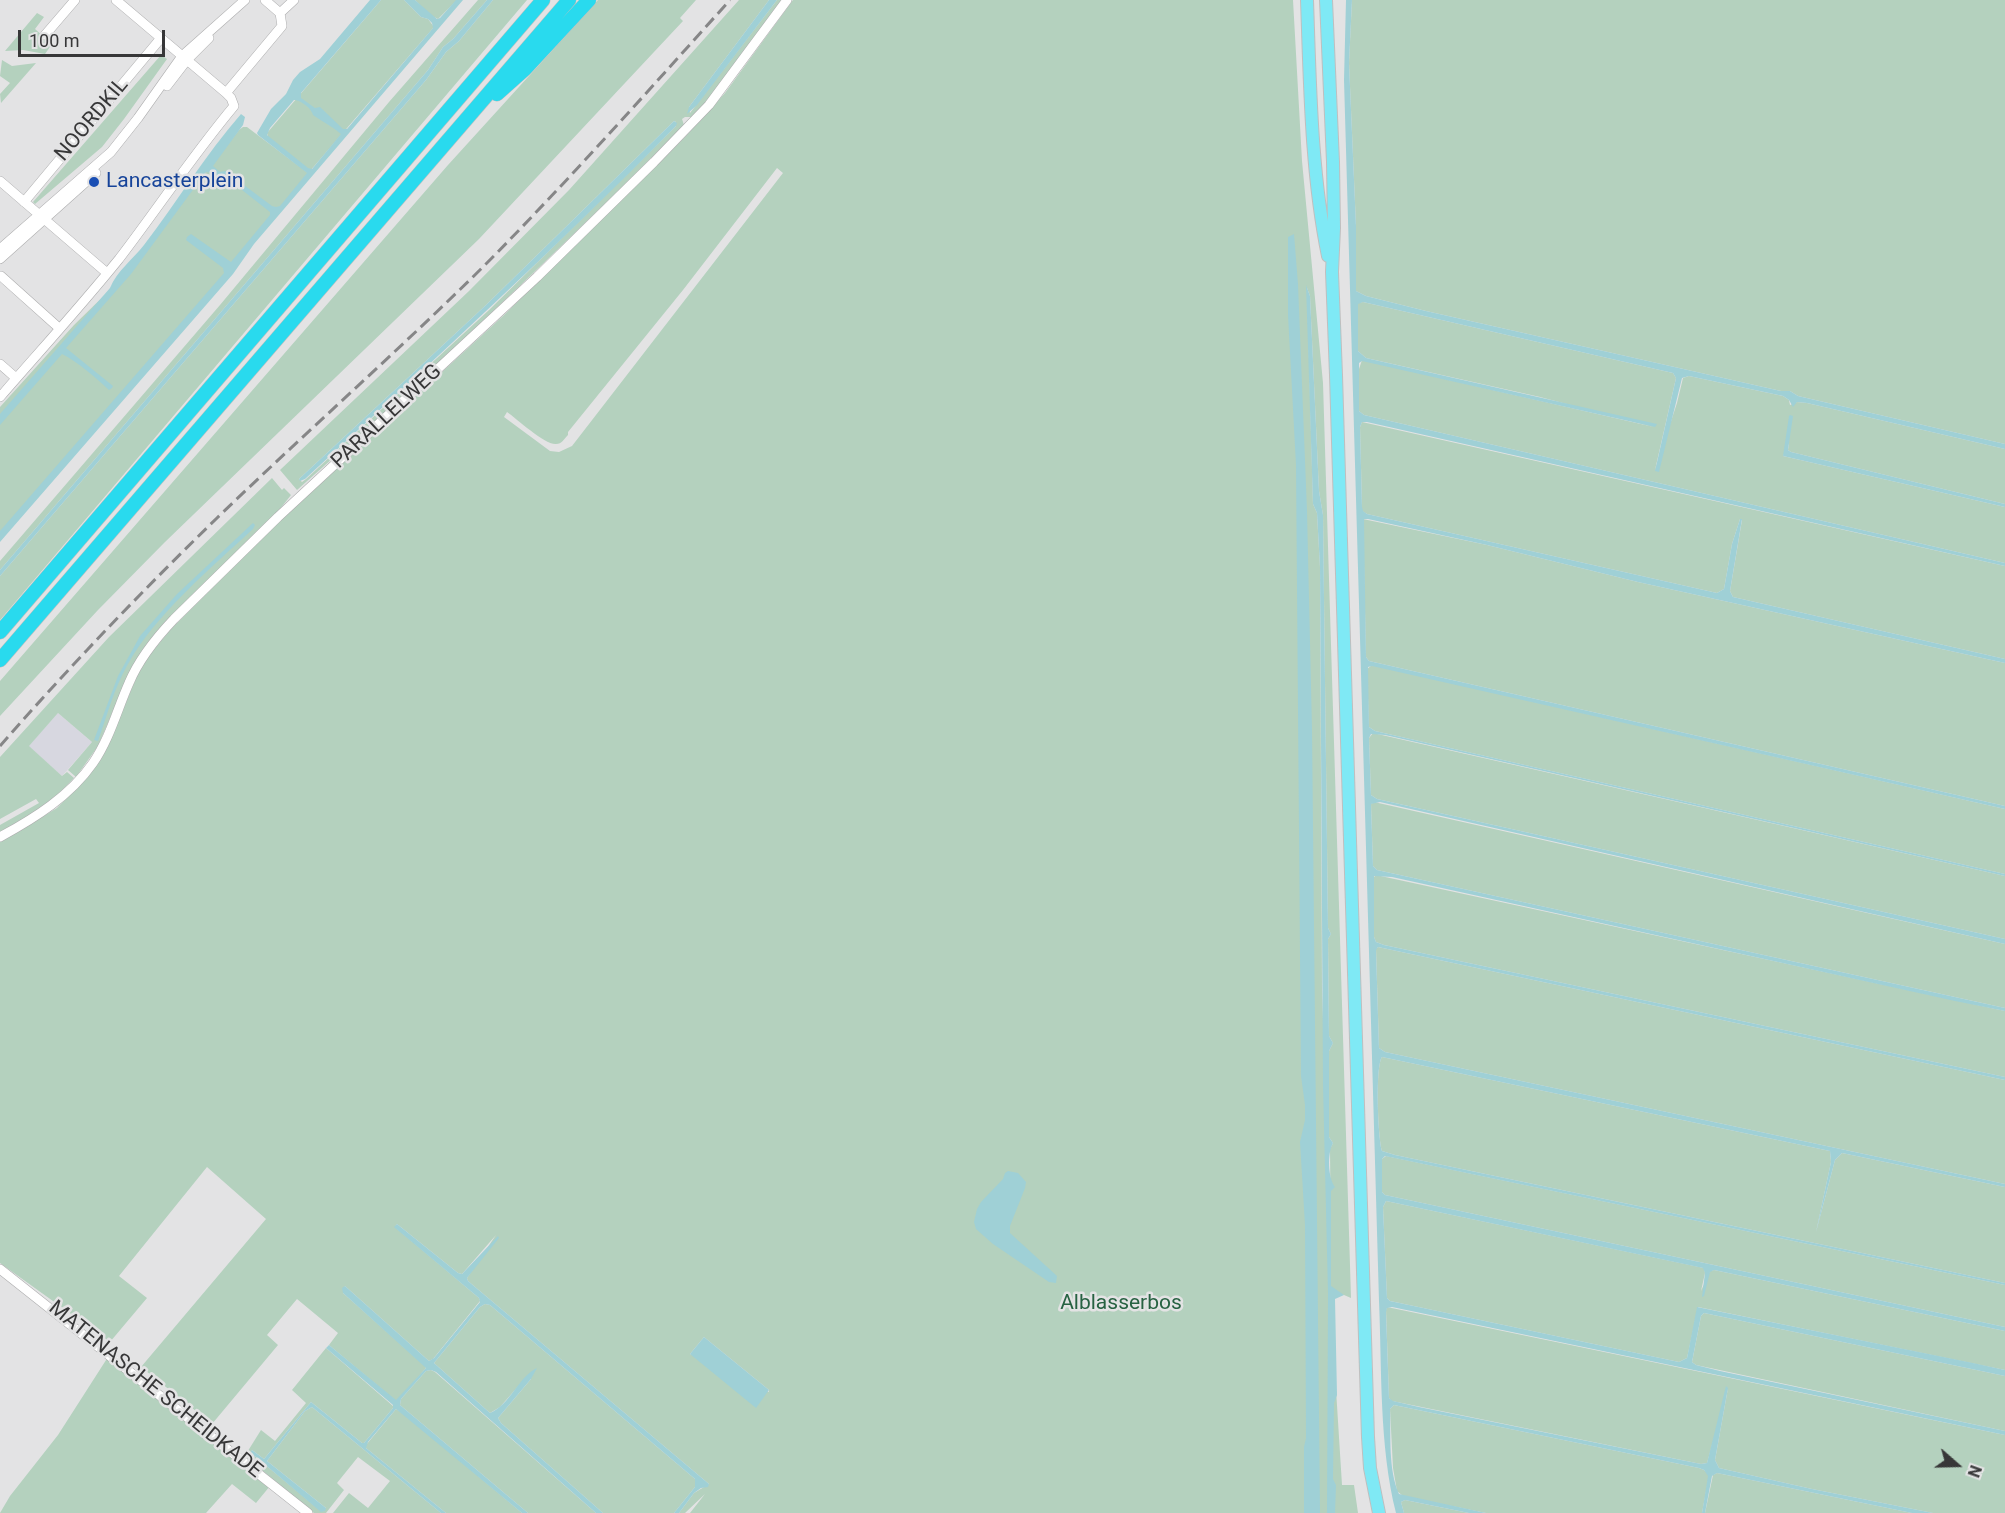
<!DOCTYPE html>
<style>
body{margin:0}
#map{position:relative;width:2005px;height:1513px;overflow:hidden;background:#e3e3e4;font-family:Roboto,sans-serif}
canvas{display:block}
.north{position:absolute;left:1927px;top:1435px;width:60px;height:60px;-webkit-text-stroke:4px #e3e3e4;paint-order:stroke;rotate:110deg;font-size:16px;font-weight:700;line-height:24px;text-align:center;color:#373738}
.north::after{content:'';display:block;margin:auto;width:21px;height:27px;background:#373738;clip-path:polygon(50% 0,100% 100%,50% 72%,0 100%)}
.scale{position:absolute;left:18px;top:30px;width:147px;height:27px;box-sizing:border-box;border:3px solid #373738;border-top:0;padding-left:8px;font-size:18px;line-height:21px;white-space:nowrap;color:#373738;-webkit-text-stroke:4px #e3e3e4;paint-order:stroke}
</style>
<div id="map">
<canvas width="2005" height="1513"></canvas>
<div class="north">N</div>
<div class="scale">100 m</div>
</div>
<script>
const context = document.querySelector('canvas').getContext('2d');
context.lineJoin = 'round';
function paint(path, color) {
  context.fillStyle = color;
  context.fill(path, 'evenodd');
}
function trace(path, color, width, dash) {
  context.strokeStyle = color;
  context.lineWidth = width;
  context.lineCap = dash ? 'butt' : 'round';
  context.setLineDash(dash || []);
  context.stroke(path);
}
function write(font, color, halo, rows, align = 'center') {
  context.font = font + ' Roboto,sans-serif';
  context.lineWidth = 5;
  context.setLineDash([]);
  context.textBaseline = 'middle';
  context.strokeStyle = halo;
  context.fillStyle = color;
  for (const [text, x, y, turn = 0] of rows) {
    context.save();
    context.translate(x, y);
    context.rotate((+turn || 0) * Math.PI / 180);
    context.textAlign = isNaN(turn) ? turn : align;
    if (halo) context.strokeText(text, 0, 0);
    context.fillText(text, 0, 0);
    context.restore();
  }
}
const built = new Path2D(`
 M58 713 92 742 62 776 28 746Z`);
const green = new Path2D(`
 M381 0H404L421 17 428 19 434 27 310 171 268 137 267 133Z
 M409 0H457L438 19 430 15 415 0Z
 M478 0H487L453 39 443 47 428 70 0 570V561L220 305 389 102Z
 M493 0H527L0 620V576L426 80 446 52 459 41Z
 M598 0H696L680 18 683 21 479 239 165 542 98 610 0 716V681L448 165Z
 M739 0H769L689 107 690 113 777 0H783L707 101 692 117H685L682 119 684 125C574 237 459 343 345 450L341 451 297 490 280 470 469 291 569 190ZM674 121 676 122V126L489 310 306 479 302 482 299 479 486 305Z
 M793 0H1293L1302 161 1323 383 1351 1298 1344 1295 1330 1294 1342 1485H1354L1358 1513H690L705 1494 685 1513H679L694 1493 709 1484 468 1281 467 1278 496 1235 462 1274 458 1273 397 1224 395 1227 479 1298 480 1301 433 1359 429 1361 345 1286 343 1293 425 1366 426 1368 399 1399 396 1401 329 1345 338 1333 297 1299 267 1335 278 1345 212 1424 141 1367 266 1219 207 1167 119 1276 147 1298 110 1342 0 1263V842L57 808 90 774 109 743 137 676 147 658 171 629 282 519 503 316 685 137 725 93ZM777 168 783 173 572 446 559 452 550 451 504 417 507 412C517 419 545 445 556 444 562 444 564 439 568 435V432L683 290ZM1307 288 1310 296 1319 491 1323 515 1328 928 1331 934 1328 939 1329 1036 1333 1043 1329 1051V1137L1333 1143 1330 1149 1331 1257 1322 989 1320 567 1317 513 1313 504ZM704 1337 769 1390V1392L690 1354Z
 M1352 0H2005V444L1798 396 1790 391H1781L1426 311 1366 296 1356 291V226L1349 63Z
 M37 13 44 17 35 29 52 44 45 54 23 50 5 51Z
 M161 55 167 59 124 119 102 147 35 204 33 202Z
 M2 60 12 66 36 63 1 103 0 94 10 83 0 76Z
 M243 127H247L308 173 276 214 0 538V407L74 325 120 280 239 130Z
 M1363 302 1673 373 1676 378 1655 470 1677 403 1683 378 1689 376 1783 396 1789 400 1790 405 1797 402 1807 403 2005 449V504L1791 452 1788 450 1789 443 1783 456 2005 507V563L1364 415 1359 411V369L1362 360 1654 427 1540 397 1366 358 1358 351 1356 307 1358 303Z
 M1362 422 2005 566V659L1733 597 1730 591 1742 520 1740 519 1732 544 1724 589 1717 593 1367 514 1362 511V507L1360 427Z
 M272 478 282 490 284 488 291 495 276 514 168 619 145 647 127 678 98 746 76 777 68 770 92 742 58 713 29 746 62 776 67 772 74 778C53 802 27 817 0 832V825L39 803 36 799 0 819V757L109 637Z
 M1363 519 1487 545 1638 582 2005 663V806L1369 661 1366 657Z
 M1372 665 2005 809V874L1375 731 1369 727 1367 669Z
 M1373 733 2005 876V939L1377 799 1371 795 1369 738Z
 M1374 802 2005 944V1008L1377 870 1373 866 1371 804Z
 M1376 875 2005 1011V1077L1384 945 1376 942 1374 937 1373 878Z
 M1378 947 2005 1080V1184L1385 1052 1379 1048 1376 949Z
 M1382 1057 1830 1151 1831 1162 1816 1232 1835 1160 1842 1153 2005 1187V1283L1395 1155 1382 1151C1378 1137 1375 1067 1382 1057Z
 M1386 1156 2005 1285V1327L1385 1195 1382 1192 1381 1164 1382 1159Z
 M1386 1201 1704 1268 1705 1273 1701 1291 1710 1271 1714 1270 2005 1331V1370L1698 1307 1687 1358 1679 1362 1390 1301 1387 1298 1383 1207Z
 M485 1304 490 1305 695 1479V1487L674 1513H603L501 1423 498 1418 531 1379 529 1374 500 1407 490 1413 434 1363 480 1307Z
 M1387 1307 2005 1435V1513H1933L1812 1489 1719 1468 1715 1460 1728 1388 1707 1463 1701 1464 1392 1401 1389 1398 1386 1310Z
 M1704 1313 2005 1376V1431L1696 1365 1692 1362 1693 1357 1701 1316Z
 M326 1348 393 1406V1408L364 1443H362L311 1402 264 1459 252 1450 251 1453 321 1511 326 1508 267 1461 305 1411 312 1407 441 1513H333L349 1493 368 1508 390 1481 358 1457 337 1483 344 1490 326 1513H314L246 1457V1454L261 1430 275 1441 306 1403 292 1390Z
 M108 1357 270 1486 256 1503 232 1484 206 1513H0L10 1496 58 1435Z
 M431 1370 435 1372 596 1513H528L400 1405 401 1399 426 1371Z
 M1394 1405 1699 1468 1704 1470 1709 1475 1702 1513H1486L1403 1496 1397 1491 1393 1468 1390 1409Z
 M396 1409 407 1416 522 1513H446L366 1448V1445Z
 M1717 1473 1912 1513H1705L1713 1475Z
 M1405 1500 1469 1513H1404L1401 1502Z`);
const water = new Path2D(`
 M370 0H381L301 93V98L315 108 320 107 343 129H347L433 28 432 23 428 19 421 17 404 0H415L437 19 440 18 456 0H463L254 244 233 274 0 542V531L224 273 223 268 186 240 187 237 191 234 231 262 270 215V212L237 186 212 173 206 172 131 274 66 348 113 386 112 388 109 390C95 377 78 362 62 354L0 425V414L110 288C117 271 133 259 144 245 177 202 205 155 241 114L245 117 243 125 213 166 220 172 225 171 272 206 276 207 280 206 307 173 258 135 257 133 271 109 286 94 293 80 300 72 320 59ZM294 100C301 100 312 109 313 115 323 122 333 127 341 134L312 169 308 168 267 135 270 128Z
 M487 0H493L459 41 446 52 426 80 0 576V570L428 70 443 47 453 39Z
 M769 0H777L697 105 687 114 689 107Z
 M1346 0H1352L1349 63 1356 226V291L1366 296 1426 311 1781 391H1790L1798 396 2005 444V449L1807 403 1797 402 1793 407 1789 400 1783 396 1689 376 1682 378 1659 472 1655 471 1676 378 1673 373 1363 302 1358 304V351L1366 358 1657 424 1655 427 1362 361 1359 363V411L1364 415 2005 563V566L1367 422H1362L1360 427 1362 507 1363 511 1367 514 1717 593 1724 589 1732 544 1740 519H1742L1730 591 1733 597 2005 659V663L1638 582 1487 545 1368 519H1364L1366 657 1369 661 2005 806V809L1372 666 1368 667 1369 727 1375 731 2005 874V876L1385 735 1371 734 1369 738 1371 795 1377 799 2005 939V944L1380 802 1371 804 1373 866 1377 870 2005 1008V1011L1955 1001 1392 877 1374 876V937L1376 942 1384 945 2005 1077V1080L1378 947 1376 950 1379 1048 1385 1052 2005 1184V1187L1842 1153 1835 1160 1816 1232 1831 1162 1830 1151 1382 1057C1375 1067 1378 1138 1382 1151L1395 1155 2005 1283V1285L1385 1156 1382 1159V1192L1385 1195 2005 1327V1331L1714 1270 1710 1272 1704 1296 1702 1297 1705 1273 1703 1268 1386 1201 1383 1207 1387 1298 1390 1301 1679 1362 1687 1358 1697 1307 1973 1363 2005 1370V1376L1704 1313 1701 1316 1692 1362 1696 1365 1720 1371 2005 1431V1435L1392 1307 1387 1308 1386 1312 1389 1398 1393 1401 1419 1407 1701 1464 1707 1463 1726 1386 1728 1388 1715 1460 1719 1468 1812 1489 1933 1513H1912L1717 1473 1712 1476 1705 1513H1702L1708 1476 1704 1470 1699 1468 1394 1405 1390 1409C1391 1436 1388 1469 1399 1494L1486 1513H1469L1405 1500 1401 1502 1404 1513H1396C1379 1445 1382 1371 1379 1301L1344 80Z
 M674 121 677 123 676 126C556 248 431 363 305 479L300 481 299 479 486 305Z
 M1294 234 1298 284 1307 511 1312 730 1320 1513H1304V1447L1306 1438 1305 1225 1300 1142 1305 1120V1105L1301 1076 1296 465 1288 315V237Z
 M1306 285 1310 296 1319 491 1323 515 1328 928 1331 934 1328 939 1329 1036 1333 1043 1329 1051V1137L1333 1143C1327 1154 1328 1178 1335 1187L1331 1191V1286L1344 1295 1335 1299 1337 1395 1334 1403 1333 1479 1336 1485 1335 1513H1327L1328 1293 1323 1086 1320 567 1317 513 1313 504Z
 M1790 415 1793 416 1788 450 1791 452 2005 504V507L1783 456 1789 416Z
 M253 523 255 525 253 529C212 567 155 615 128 664 114 688 107 716 98 741L94 740 118 676 140 636 177 594Z
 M1008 1171 1018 1173 1026 1182 1025 1188 1010 1226V1233L1057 1276 1056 1283 1049 1282 993 1244 976 1229 974 1222 977 1209 981 1202 1003 1179 1005 1173Z
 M397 1224 458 1273 462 1274 498 1236 499 1238 467 1278 468 1281 709 1484 708 1487 701 1488 694 1493 679 1513H674L695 1487V1479L490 1305 485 1304 480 1307 434 1363 490 1413C510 1405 519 1376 537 1368L531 1379 498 1418 501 1423 603 1513H596L436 1372 431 1370 426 1371 401 1399 400 1405 528 1513H522L396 1409 368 1442 366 1448 446 1513H441L312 1407 305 1411 267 1461 326 1508 325 1511 321 1512 256 1457 250 1453 252 1450 264 1459 311 1402 362 1443H364L393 1408V1405L326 1348 329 1345 396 1400 426 1368 343 1293 342 1288 345 1286 429 1361 434 1358 480 1302 479 1298 394 1227Z
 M704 1337 769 1390 756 1408 690 1354Z`);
const minor = new Path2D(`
 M116 0 226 93 282 26 280 13 265 0
 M280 13 294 0
 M45 35 75 0
 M167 86 187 60 209 38
 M0 181 107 273
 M24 202 161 38
 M0 249 111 152 138 118 182 56 245 0
 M0 259 96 173
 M1 276 59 328
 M0 364 16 378
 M0 397C40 351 81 306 119 259 158 208 193 155 234 106L231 98 226 93
 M0 837C35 818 70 796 93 763 110 738 117 710 129 683 139 659 156 638 174 619L278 517 537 277 654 162 709 105 787 0
 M0 1269 308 1513`);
const major = new Path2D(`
 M1307 0C1310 85 1311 173 1328 256
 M1326 0 1333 162 1334 228 1332 272 1336 375 1368 1437 1370 1468 1379 1513`);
const highway = new Path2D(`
 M497 94 525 69 589 0
 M0 632 543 0
 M0 660 569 0`);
const rail = new Path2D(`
 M0 746C69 667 142 591 217 518 305 433 397 352 484 266 569 180 649 90 730 0`);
const markers = [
 [94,182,6,"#1a4fb4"]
];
const streetNames = [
 ["NOORDKIL",92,120,-50],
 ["PARALLELWEG",387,417,-43],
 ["MATENASCHE SCHEIDKADE",155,1390,39]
];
const transitNames = [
 ["Lancasterplein",106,182]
];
const parkNames = [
 ["Alblasserbos",1121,1304]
];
paint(built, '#d7d7e0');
paint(green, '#b4d1be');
paint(water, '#9fd0d6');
trace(minor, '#adadae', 10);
trace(major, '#bfbfbf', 14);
trace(highway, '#bfbfbf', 15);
trace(minor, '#fff', 9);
trace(major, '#7fe9f5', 12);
trace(highway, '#29daee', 14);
trace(rail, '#868687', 3, [12, 6]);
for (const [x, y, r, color] of markers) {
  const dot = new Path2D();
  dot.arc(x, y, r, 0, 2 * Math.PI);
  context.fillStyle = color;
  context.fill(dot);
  trace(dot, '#e3e3e4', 2);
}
write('21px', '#373738', '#e3e3e4', streetNames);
write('21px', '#164399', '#e3e3e4', transitNames, 'left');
write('21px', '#276242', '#e3e3e4', parkNames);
</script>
